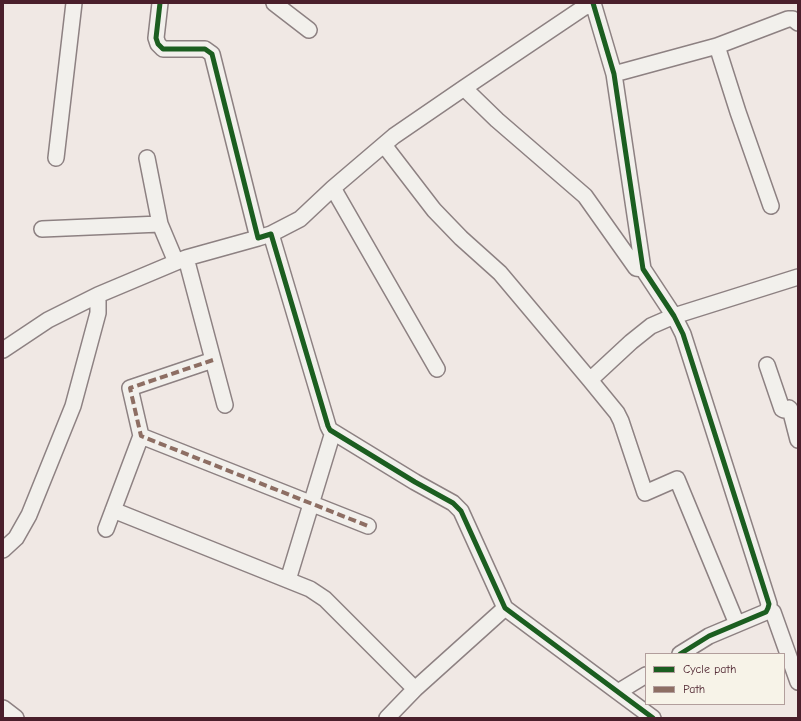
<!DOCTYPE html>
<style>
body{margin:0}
#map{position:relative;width:801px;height:721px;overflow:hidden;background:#f0e8e4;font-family:"Comic Neue",sans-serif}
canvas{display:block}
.frame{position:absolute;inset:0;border:4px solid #4a1f2b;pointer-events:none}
.legend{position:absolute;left:645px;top:653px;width:140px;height:52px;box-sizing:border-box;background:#f7f3e8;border:1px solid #b29e9c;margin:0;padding:5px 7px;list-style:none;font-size:12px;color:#4a1f2b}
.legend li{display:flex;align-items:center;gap:8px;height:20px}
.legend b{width:20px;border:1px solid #b29e9c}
</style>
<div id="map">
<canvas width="801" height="721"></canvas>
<div class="frame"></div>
<ul class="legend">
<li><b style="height:5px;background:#1b5e20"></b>Cycle path</li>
<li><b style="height:5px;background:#8d6e63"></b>Path</li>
</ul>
</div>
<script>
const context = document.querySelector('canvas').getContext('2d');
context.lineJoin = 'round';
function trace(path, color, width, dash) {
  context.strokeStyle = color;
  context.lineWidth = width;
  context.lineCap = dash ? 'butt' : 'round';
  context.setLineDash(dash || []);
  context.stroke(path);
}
const street = new Path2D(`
 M160 3 156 38 158 44 163 49H205L212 54 258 238 271 234 328 426 330 430 415 482 453 503 461 511 505 608 653 718
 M274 3 309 30
 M593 3 614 74 643 269 674 316 683 334 769 604 768 608 766 612 709 636 680 654
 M717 46 738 112 771 206
 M614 74 717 46 788 19H793L798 23
 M464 88 497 120 585 196 636 268 643 269
 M384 145 434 210 461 238 500 273 590 380 617 413 621 421 645 493 677 479 737 624
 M56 158 74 3
 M147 158 160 224 176 262
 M333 188 437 369
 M42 229 160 224
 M271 234 300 219 333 188 394 136 464 88 583 8 593 3
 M186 258 225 405
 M3 350 48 320 98 295 186 258 258 238
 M213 360 130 388 141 436 368 526
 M767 365 782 409 784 410 789 408 790 409 798 440
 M590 380 631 342 651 326 674 316 798 277
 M113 510 310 589 325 599 415 689
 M106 529 141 436
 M3 550 16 538 29 515 73 406 98 313V295
 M288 580 333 432
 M768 608 773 612 798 682
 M618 692 646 675
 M3 708 16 718
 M387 718 415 689 505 608`);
const quiet = new Path2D(`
 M213 360 130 388 141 436 368 526`);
const cycleway = new Path2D(`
 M160 3 156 38 158 44 163 49H205L212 54 258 238 271 234 328 426 330 430 415 482 453 503 461 511 505 608 653 718
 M593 3 614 74 643 269 674 316 683 334 769 604 768 608 766 612 709 636 680 654`);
trace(street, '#8d8182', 18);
trace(street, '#f2f0ec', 15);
trace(quiet, '#8d6e63', 4, [8, 4]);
trace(cycleway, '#1b5e20', 5);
</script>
